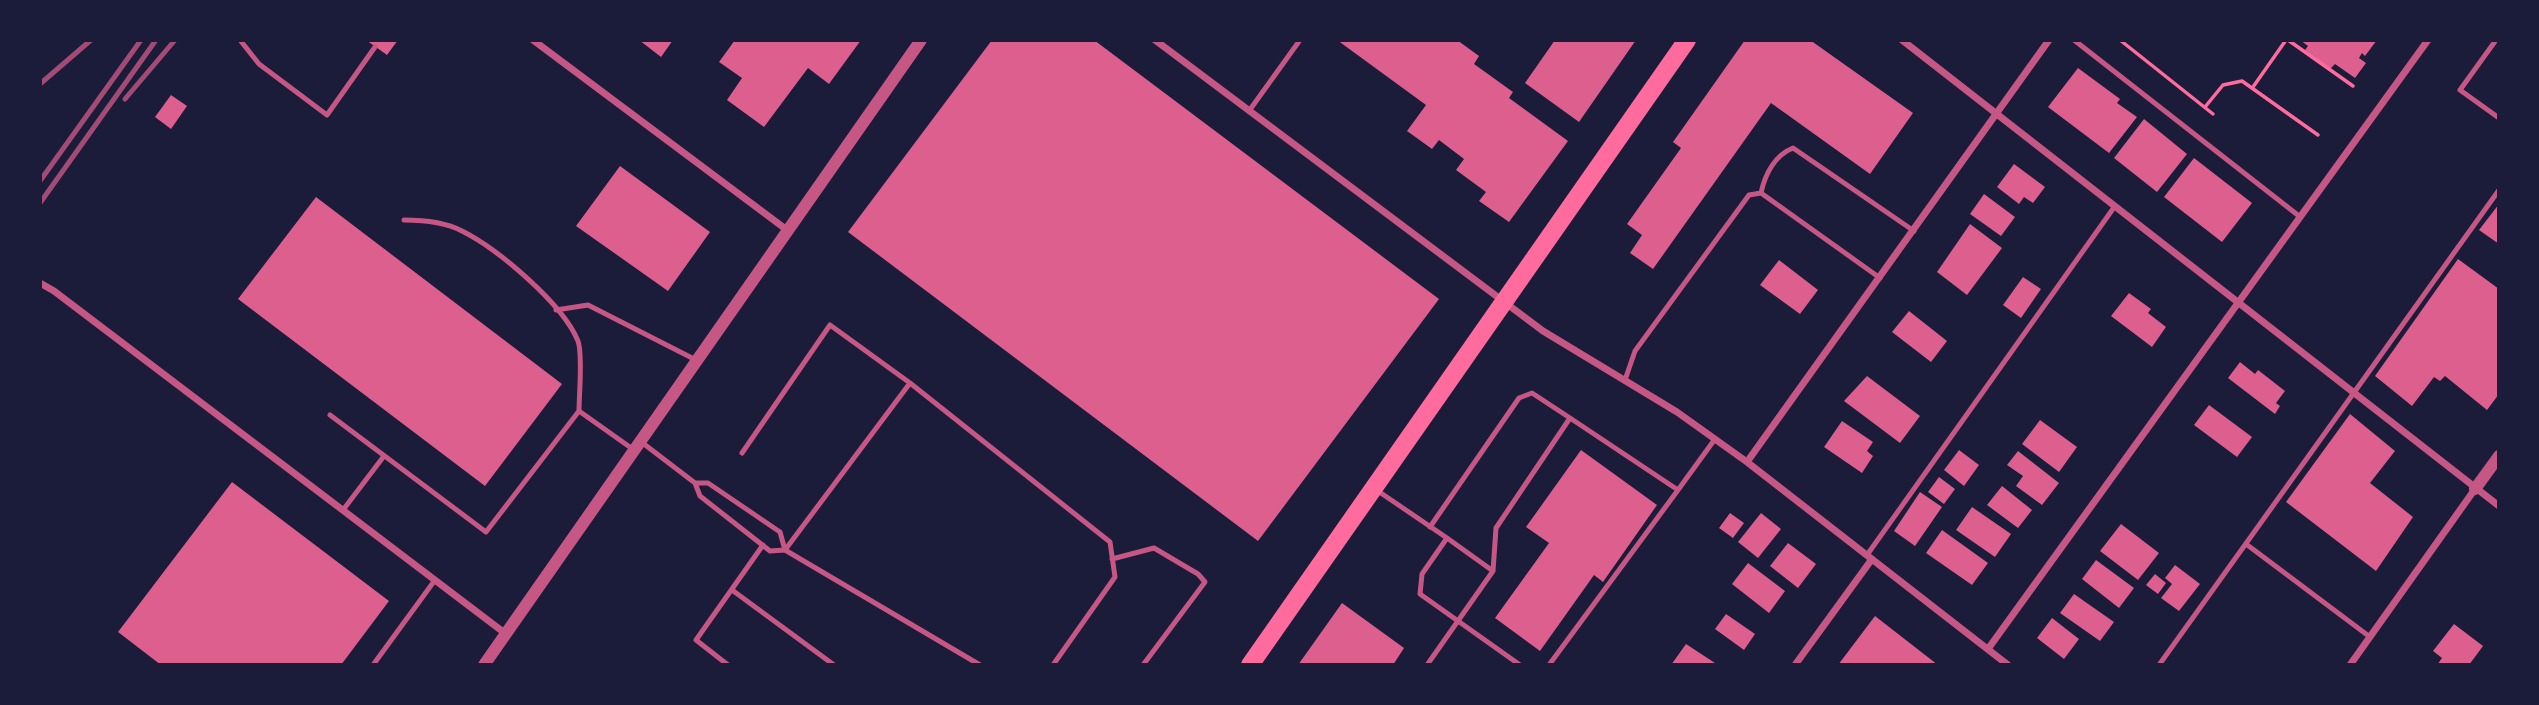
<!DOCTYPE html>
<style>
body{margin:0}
#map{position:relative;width:2539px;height:705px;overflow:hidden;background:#1b1b3a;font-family:"Exo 2",sans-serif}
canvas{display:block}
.frame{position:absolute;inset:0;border:42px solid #1b1b3a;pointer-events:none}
</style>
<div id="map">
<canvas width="2539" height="705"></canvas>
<div class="frame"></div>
</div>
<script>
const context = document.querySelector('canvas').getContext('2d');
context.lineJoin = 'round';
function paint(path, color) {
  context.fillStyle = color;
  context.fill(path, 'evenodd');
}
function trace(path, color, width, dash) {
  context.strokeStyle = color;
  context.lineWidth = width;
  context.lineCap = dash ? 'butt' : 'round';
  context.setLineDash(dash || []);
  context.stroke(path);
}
const building = new Path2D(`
 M366 40H398L387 55Z
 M639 40H673L661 57Z
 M735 40H861L829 84 808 68 764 127 727 100 742 78 719 62Z
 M992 40H1094L1439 299 1258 541 848 232Z
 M1337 40H1457L1479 56 1474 64 1513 92 1509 98 1568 141 1509 222 1479 201 1486 192 1456 170 1464 159 1439 140 1432 149 1407 131 1426 105Z
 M1555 40H1636L1579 122 1525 83Z
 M1745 40H1810L1913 113 1870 174 1771 103 1653 269 1630 253 1642 235 1627 224 1681 148 1673 142Z
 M2300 40H2377L2365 56 2362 53 2359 58 2366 63 2355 78 2335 64 2330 69 2305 50 2308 46Z
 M2078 68 2120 99 2117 103 2137 117 2109 153 2048 107Z
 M171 95 187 106 171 129 155 117Z
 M2144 119 2187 154 2157 192 2114 158Z
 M2194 158 2252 203 2222 242 2164 197Z
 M2014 164 2045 187 2033 203 2024 197 2019 204 1997 187Z
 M620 166 710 232 668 291 576 226Z
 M1984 194 2015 217 2001 236 1970 214Z
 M316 197 562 384 485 486 238 299Z
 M2499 204V244L2479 230Z
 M1970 224 2002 248 1967 295 1937 272Z
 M2458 259 2499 289V394L2487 410 2445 376 2440 381 2434 377 2412 406 2375 376Z
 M1779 260 1818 290 1800 314 1760 285Z
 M2023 277 2041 289 2021 318 2003 305Z
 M2129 293 2151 309 2148 313 2166 327 2152 347 2111 316Z
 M1909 311 1947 341 1931 362 1892 332Z
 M2240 362 2255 374 2258 370 2285 391 2276 403 2280 406 2275 414 2228 378Z
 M1867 376 1920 416 1900 443 1844 401Z
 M2209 405 2252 437 2237 457 2194 425Z
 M2350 414 2395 451 2370 483 2413 517 2376 571 2286 502Z
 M2040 420 2077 447 2059 472 2022 444Z
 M1842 421 1873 442 1867 451 1873 456 1862 473 1824 447Z
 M1581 450 1657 505 1603 582 1594 575 1540 651 1495 618 1549 543 1526 527Z
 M1959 450 1979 465 1964 486 1944 470Z
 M2018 451 2059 483 2042 505 2016 486 2023 476 2007 465Z
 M1939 477 1955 489 1944 504 1928 492Z
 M232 482 389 601 341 665H161L118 632Z
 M2002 486 2032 510 2018 528 1987 505Z
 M1920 492 1942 507 1915 546 1894 531Z
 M1972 507 2011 534 1995 557 1956 530Z
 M1730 513 1744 523 1733 538 1719 528Z
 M1761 513 1781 529 1758 558 1738 542Z
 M2121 524 2159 553 2138 580 2100 551Z
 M1942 530 1988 563 1972 585 1926 553Z
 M1788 543 1816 564 1798 588 1770 566Z
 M2096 560 2134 588 2119 608 2082 579Z
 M1748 563 1785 591 1769 613 1732 584Z
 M2175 565 2200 584 2179 611 2161 598 2172 584 2165 578Z
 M2155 574 2166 583 2158 594 2146 585Z
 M2074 594 2114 622 2100 641 2060 613Z
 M1342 603 1404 648 1393 665H1298Z
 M1726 614 1755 634 1744 650 1715 629Z
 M1875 616 1938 665H1838Z
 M2052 618 2079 639 2064 659 2037 638Z
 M2454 624 2483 646 2469 665H2437L2442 658 2433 651Z
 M1686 644 1718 665H1671Z`);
const path = new Path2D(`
 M2120 40 2213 114
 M2288 40 2353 86
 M2253 87 2286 40
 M2205 107 2223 85 2242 81 2318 135`);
const service = new Path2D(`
 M240 40 259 64 327 115 375 47
 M2074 40 2299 216
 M2496 40 2460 90 2499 118
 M1249 111 1300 40
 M1761 193C1765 174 1775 155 1793 148L1914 231
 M404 220C423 220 445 222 462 231 498 249 563 304 578 341 583 355 579 395 579 411
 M556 310 588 305 696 360
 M1625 380 1635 351 1749 195 1761 193 1880 278
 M330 415 486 532 579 411 634 450
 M640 441 695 483 700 496 770 551 785 550 780 532 708 483H695
 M742 453 830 325 910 383
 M1375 489 1447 538 1422 574 1420 594 1520 665
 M343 510 384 456
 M1430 527 1519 398 1532 393 1570 418
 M1447 538 1493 571
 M2246 544 2370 637
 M1867 555 2115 206
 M1112 559 1154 548 1198 574 1205 582 1143 665
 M732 590 834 665
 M373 665 435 580
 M728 665 696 640 763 545
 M980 665 785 550 910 383 1110 542 1115 577 1053 665
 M1427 665 1493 571 1496 528 1570 418 1678 490 1715 439
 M1549 665 1678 490
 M2159 665 2499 190`);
const minor = new Path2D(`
 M533 40 787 230
 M1155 40 1543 331 1677 412 1747 462 2008 665
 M1902 40 2499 506
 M40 283 54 291 506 634
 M1747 462 2049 40
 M1988 649 2428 40
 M1795 665 1872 559
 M2350 665 2475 489`);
const tertiary = new Path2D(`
 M2475 489 2499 456
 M484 665 921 40`);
const primary = new Path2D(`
 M1250 665 1687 40`);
const rail = new Path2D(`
 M40 84 91 40
 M125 99 175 40
 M40 181 141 40
 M40 203 156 40`);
paint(building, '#dd5f8e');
trace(path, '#ff6b9d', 3.5);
trace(service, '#c65784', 5);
trace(minor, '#c65784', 7);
trace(tertiary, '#c65784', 12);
trace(primary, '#ff6b9d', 18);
trace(rail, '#a44b75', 5);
</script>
